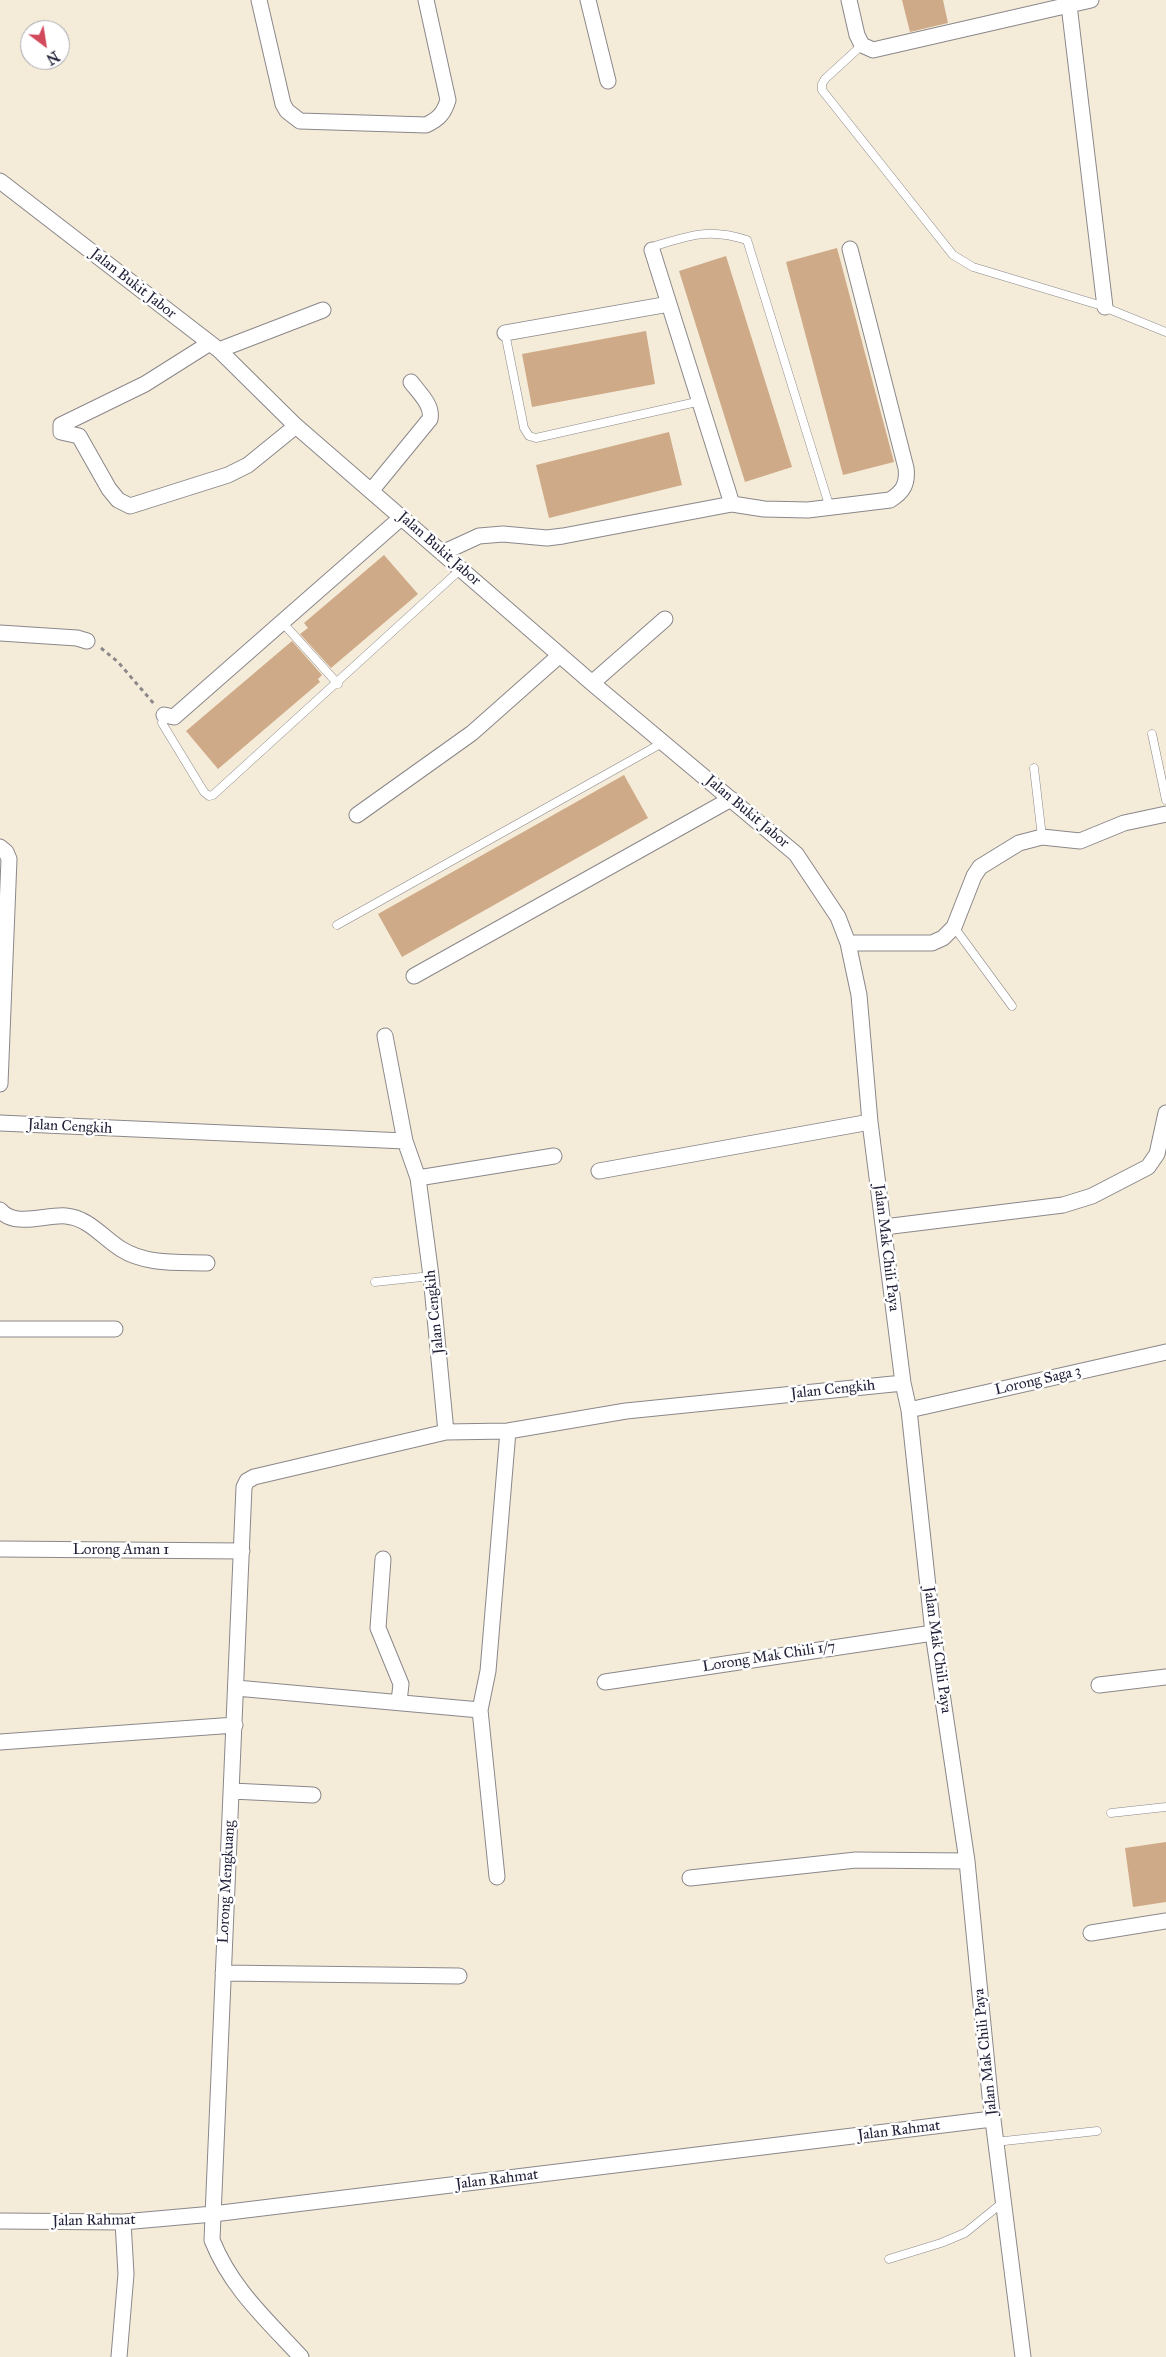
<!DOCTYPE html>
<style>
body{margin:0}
#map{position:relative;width:1166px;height:2357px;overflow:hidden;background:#f4ecd8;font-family:"IM FELL Great Primer",serif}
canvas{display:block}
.north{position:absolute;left:20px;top:20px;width:50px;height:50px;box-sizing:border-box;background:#fff;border:1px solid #a7a7b1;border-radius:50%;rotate:149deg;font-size:14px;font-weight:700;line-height:20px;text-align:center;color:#22223b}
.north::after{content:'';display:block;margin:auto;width:18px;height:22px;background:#d1495b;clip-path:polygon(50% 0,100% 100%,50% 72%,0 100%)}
</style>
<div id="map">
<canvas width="1166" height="2357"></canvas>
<div class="north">N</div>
</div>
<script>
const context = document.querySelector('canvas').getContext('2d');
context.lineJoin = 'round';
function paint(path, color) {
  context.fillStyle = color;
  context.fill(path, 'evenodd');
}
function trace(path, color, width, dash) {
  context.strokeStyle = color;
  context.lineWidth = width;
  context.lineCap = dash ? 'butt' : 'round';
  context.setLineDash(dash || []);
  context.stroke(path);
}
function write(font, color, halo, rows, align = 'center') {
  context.font = font + ' "IM FELL Great Primer",serif';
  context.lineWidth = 5;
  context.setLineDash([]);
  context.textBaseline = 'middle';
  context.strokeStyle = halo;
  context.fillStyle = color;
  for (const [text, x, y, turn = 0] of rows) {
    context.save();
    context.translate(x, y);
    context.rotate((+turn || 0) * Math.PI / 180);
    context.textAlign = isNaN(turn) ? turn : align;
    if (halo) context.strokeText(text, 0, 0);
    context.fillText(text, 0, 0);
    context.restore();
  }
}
const building = new Path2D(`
 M902 0H943L948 23 910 32Z
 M837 248 894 462 843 475 786 262Z
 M726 256 792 467 745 482 679 271Z
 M646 331 655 384 532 407 522 354Z
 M669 432 682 485 549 518 536 465Z
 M384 555 418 594 331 668 300 634 308 628 304 623Z
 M292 641 322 675 318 679 320 682 218 769 186 731Z
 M624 775 648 818 402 957 378 914Z
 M1166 1842V1902L1133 1907 1125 1848Z`);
const path = new Path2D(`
 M101 648 118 662 155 705`);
const lane = new Path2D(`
 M862 45 825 79 822 84V90L953 255 973 267 1099 305 1166 332
 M652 250 655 246C691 235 709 228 747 240L830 508
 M505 333 524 428 529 436 536 438 701 401
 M282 622 338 684
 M164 715 162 723 204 792 209 796 213 795 461 569
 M1152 734 1166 800
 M1034 768 1042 837
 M337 925 664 742
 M954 927 1012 1006
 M375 1282 431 1276
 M1111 1813 1166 1807
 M995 2142 1097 2131
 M889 2259 941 2243 965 2233 1002 2203`);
const street = new Path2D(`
 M259 0 283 104 287 111 300 121 426 125C439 119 444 113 448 100L426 0
 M588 0 608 81
 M849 0 857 35 862 45 873 50 1091 0
 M1069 5 1105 307
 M0 181 219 350 296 426 592 683 796 854 838 917 848 943 859 995 870 1122 903 1383 909 1410 933 1633 967 1861 990 2096 1023 2357
 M652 250 732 504
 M505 333 669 304
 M210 343 145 384 61 425V432L79 436 109 489 118 500 130 506 228 475 248 465 296 426
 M219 350 323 310
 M371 491 430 419C433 405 419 393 411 382
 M442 553 479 536 503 534 547 538 563 536 732 504 764 509 808 510 890 500C903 492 908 484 906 468L850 249
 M0 633 77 638 87 641
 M592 683 665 619
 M164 715 174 717 402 517
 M357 815 472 733 560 655
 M0 847 6 852 9 859 0 1084
 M848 943H932L943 938 954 927 974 876 980 867 1019 843 1042 837 1080 841 1124 823 1166 814
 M414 976 731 799
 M385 1036 405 1141
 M0 1123 405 1141 418 1178 431 1276 446 1432 508 1431 626 1411 903 1383
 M599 1171 870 1122
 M418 1178 554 1156
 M0 1210C15 1228 46 1214 66 1216 89 1218 103 1238 121 1249 146 1265 179 1262 207 1263
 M884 1227 1063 1205 1092 1196 1148 1167 1157 1154 1166 1113
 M0 1329H115
 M909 1410 1166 1352
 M0 1549 242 1551
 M383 1559 378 1628 401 1684 399 1702
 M605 1682 933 1633
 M1099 1685 1166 1677
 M236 1688 480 1710 488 1671 508 1431
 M480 1710 497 1877
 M0 1742 235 1725
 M232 1791 313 1795
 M690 1878 856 1860 967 1861
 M1091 1933 1166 1921
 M223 1973 459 1976
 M0 2221 123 2222 213 2214 992 2119
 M119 2357 126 2274 123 2222
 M301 2357C267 2320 231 2288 212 2240L244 1487 247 1481 254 1477 446 1432`);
const streetNames = [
 ["Jalan Bukit Jabor",133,284,38],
 ["Jalan Bukit Jabor",439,549,41],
 ["Jalan Bukit Jabor",747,812,40],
 ["Jalan Cengkih",70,1127,3],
 ["Jalan Mak Chili Paya",886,1248,83],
 ["Jalan Cengkih",435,1312,-96],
 ["Lorong Saga 3",1038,1381,-13],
 ["Jalan Cengkih",833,1390,-6],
 ["Lorong Aman 1",121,1550],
 ["Jalan Mak Chili Paya",937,1650,82],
 ["Lorong Mak Chili 1/7",769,1657,-9],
 ["Lorong Mengkuang",227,1882,-87],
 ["Jalan Mak Chili Paya",986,2052,-96],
 ["Jalan Rahmat",899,2131,-7],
 ["Jalan Rahmat",497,2180,-7],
 ["Jalan Rahmat",94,2221,-1]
];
paint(building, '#cfaa88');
trace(lane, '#8b878a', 9);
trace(street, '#8b878a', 17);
trace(path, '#8b878a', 3, [4, 4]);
trace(lane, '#fff', 8);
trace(street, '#fff', 15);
write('15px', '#22223b', '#fff', streetNames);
</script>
